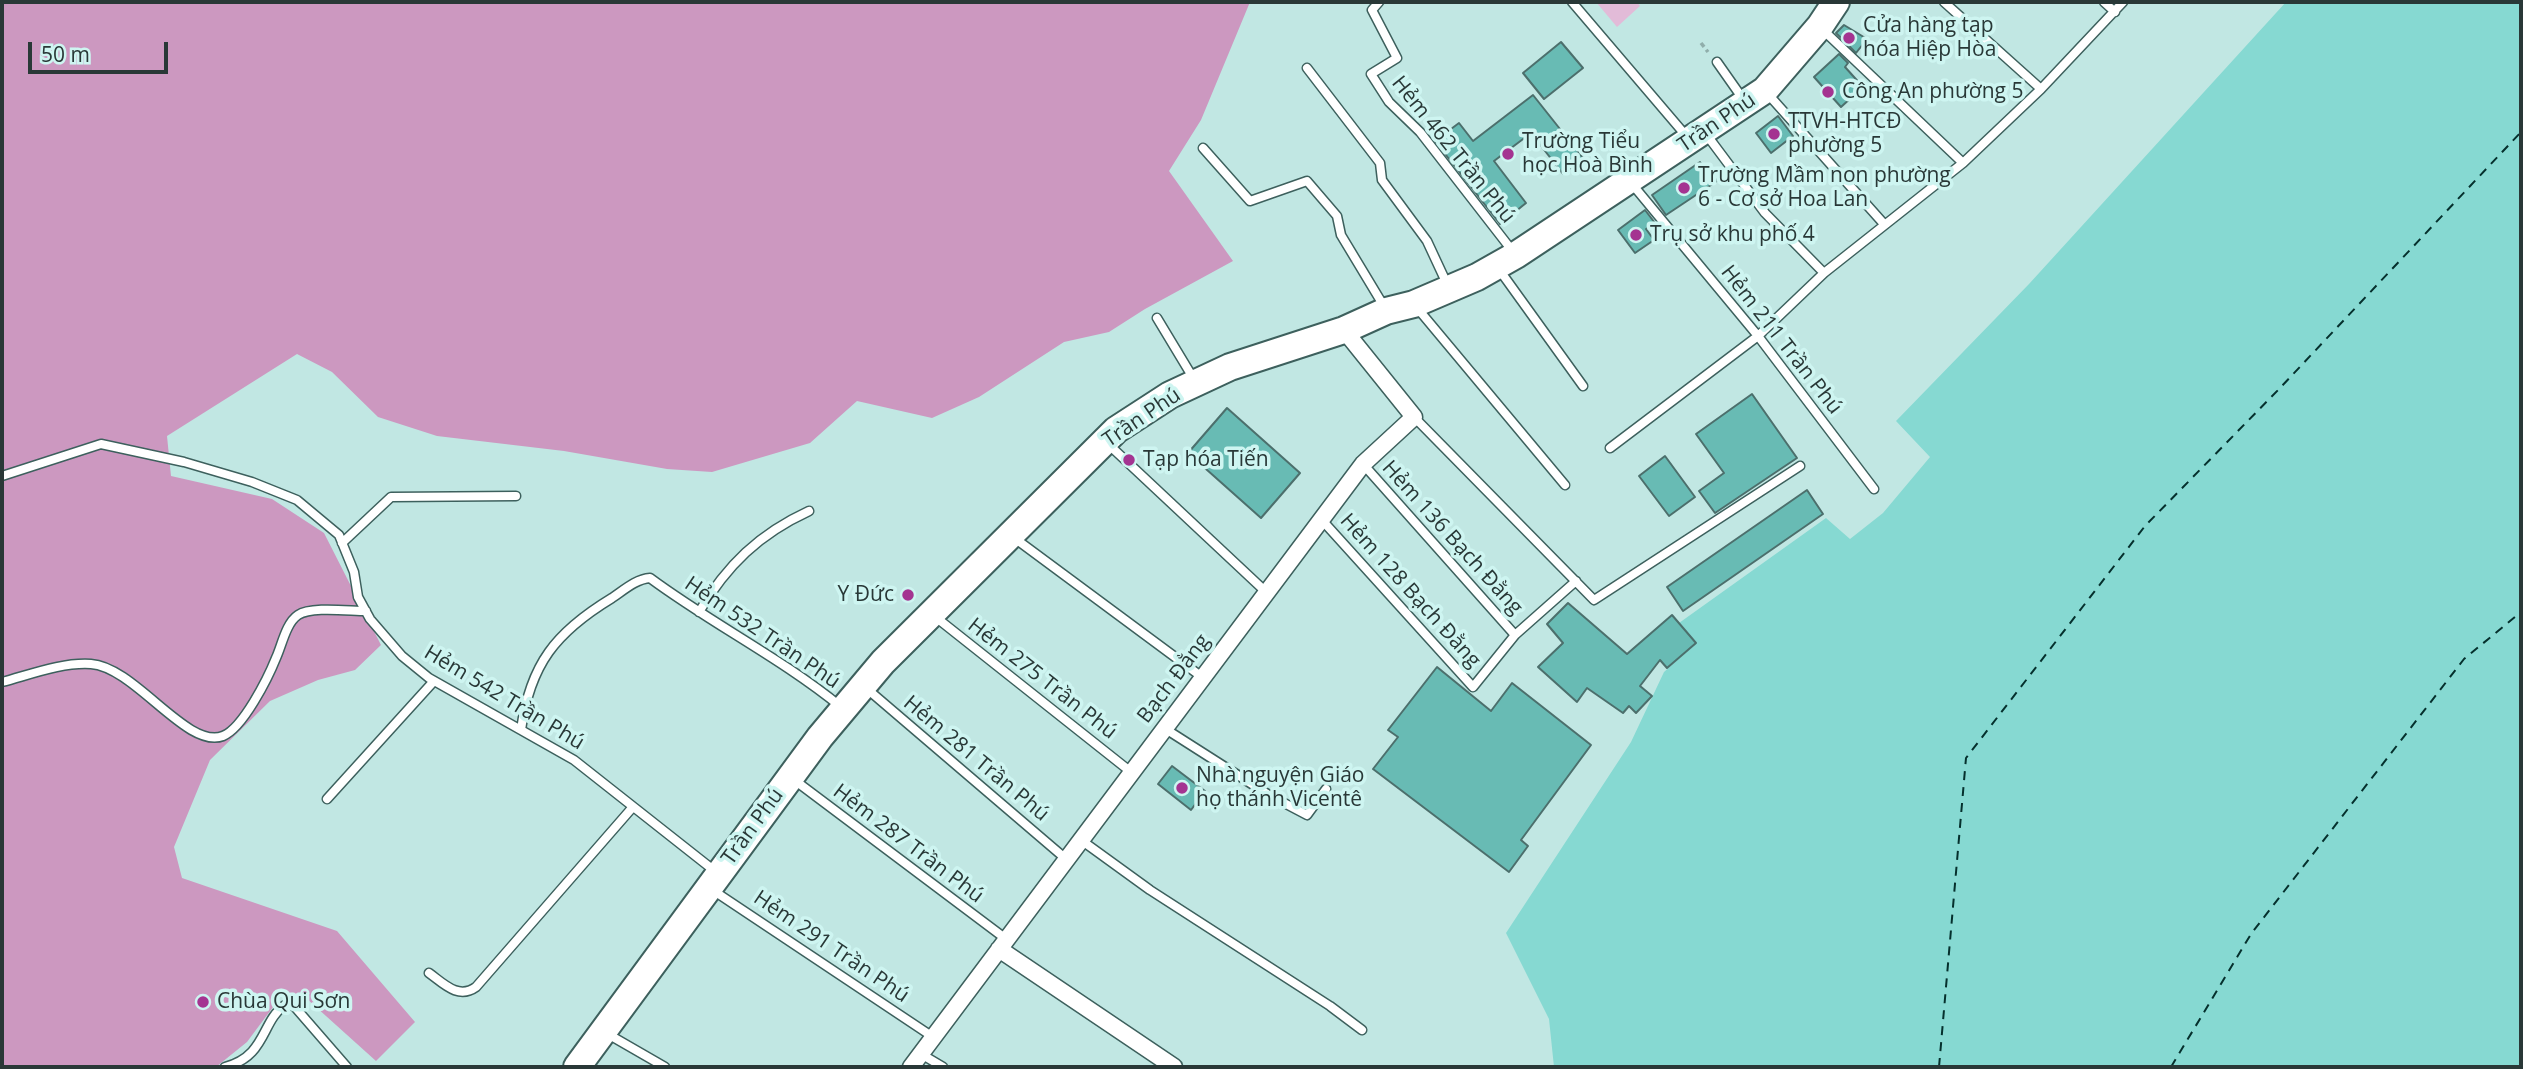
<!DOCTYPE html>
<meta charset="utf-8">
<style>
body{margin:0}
#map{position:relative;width:2523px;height:1069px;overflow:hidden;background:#c1e7e3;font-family:"Open Sans",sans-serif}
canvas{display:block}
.frame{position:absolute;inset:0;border:4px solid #293837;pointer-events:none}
.scale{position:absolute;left:28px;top:42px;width:140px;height:32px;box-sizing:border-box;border:4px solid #293837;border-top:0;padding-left:9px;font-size:21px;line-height:24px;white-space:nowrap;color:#293837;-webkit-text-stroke:5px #cef5f1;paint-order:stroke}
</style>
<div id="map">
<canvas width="2523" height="1069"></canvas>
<div class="frame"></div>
<div class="scale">50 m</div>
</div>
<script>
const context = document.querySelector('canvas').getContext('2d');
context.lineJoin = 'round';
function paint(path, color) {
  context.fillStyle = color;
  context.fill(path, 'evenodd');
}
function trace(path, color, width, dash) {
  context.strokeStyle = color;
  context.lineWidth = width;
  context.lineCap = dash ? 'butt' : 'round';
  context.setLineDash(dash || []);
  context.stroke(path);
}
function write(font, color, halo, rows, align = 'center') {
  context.font = font + ' "Open Sans",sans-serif';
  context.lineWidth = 7;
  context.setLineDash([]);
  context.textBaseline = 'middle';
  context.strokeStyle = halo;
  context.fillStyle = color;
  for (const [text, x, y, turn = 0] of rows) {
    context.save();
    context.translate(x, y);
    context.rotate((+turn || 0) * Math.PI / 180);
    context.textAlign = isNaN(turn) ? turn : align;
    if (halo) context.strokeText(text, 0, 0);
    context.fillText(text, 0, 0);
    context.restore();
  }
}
const green = new Path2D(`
 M1596 2H1637L1640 6 1617 27Z`);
const forest = new Path2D(`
 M2 2H1250L1201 120 1169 171 1233 261 1145 309 1109 332 1064 342 979 397 932 418 857 401 810 443 712 472 667 469 564 451 437 436 378 417 332 372 297 354 167 436 171 476 272 499 324 533 381 645 355 670 318 680 270 701 210 760 174 847 182 878 337 931 415 1022 376 1061 306 998 282 995 247 1042 216 1067H2Z`);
const water = new Path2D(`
 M2286 2H2521V1067H1554L1549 1019 1506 933 1631 742 1664 672 1696 643 1679 623 1826 518 1850 539 1883 513 1930 457 1896 421 2029 284Z`);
const ferry = new Path2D(`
 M1939 1067 1966 758 2145 526 2280 388 2521 132
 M2171 1067 2251 934 2464 659 2521 612`);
const building = new Path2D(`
 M1844 25 1867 39 1856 53 1836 33Z
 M1561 42 1583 68 1544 99 1523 73Z
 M1839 54 1848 63 1845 67 1863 87 1841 107 1814 77Z
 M1533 95 1583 158 1563 174 1531 133 1494 161 1526 203 1500 224 1435 141 1459 123 1473 141Z
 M1778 116 1793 136 1771 153 1756 133Z
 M1700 162 1704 168 1707 166 1717 181 1666 215 1652 195Z
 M1645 210 1655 223 1646 229 1654 240 1635 253 1618 230Z
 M1752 394 1797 458 1715 513 1699 491 1724 473 1696 434Z
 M1227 408 1300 473 1261 518 1188 453Z
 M1665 456 1695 497 1669 516 1639 476Z
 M1807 490 1823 514 1683 611 1667 587Z
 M1568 603 1627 654 1672 615 1696 643 1667 668 1660 660 1640 686 1652 696 1636 713 1629 706 1623 713 1587 688 1577 702 1538 667 1563 643 1547 624Z
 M1437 667 1491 711 1512 683 1591 745 1521 840 1528 846 1509 872 1373 769 1398 737 1388 730Z
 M1172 766 1205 791 1191 810 1158 784Z`);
const path = new Path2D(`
 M1701 43 1708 52`);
const lane = new Path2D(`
 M1379 2 1372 10 1397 58 1371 74 1389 102 1420 132 1514 253
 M1572 2 1688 138
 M1944 2 2041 89
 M2104 2 2115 12
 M1822 29 1963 163
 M1717 62 1743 99
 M1307 68 1380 163 1382 180 1427 241 1447 284
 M1767 93 1884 224
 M1706 134 1765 213 1824 273
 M1203 148 1250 201 1307 181 1337 216 1341 235 1385 308
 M1632 184 1758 336 1874 489
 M1498 268 1583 386
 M1418 309 1565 485
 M1157 318 1195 381
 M1414 417 1594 600 1800 466
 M1107 443 1266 592
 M1610 448 1758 336 1824 273 1963 163 2041 89 2123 2
 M1363 464 1515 635
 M2 476 101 444 184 462 252 482 297 500 339 535 354 572 358 597 370 619 402 656 429 678 574 760 716 872
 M1321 519 1473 687 1515 635 1576 581
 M1013 537 1202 677
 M342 543 391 497 516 496
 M699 612C727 565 759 534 809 511
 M933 615 1131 772
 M2 682C29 675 62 662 91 664 135 667 187 750 223 736 243 728 268 678 276 658 282 645 286 623 298 615 311 606 349 611 366 611
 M866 688 1066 859
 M1164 728 1269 795 1307 815 1326 789
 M521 730C530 664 556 632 612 598 624 590 636 579 650 578 712 624 781 658 841 707
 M793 779 1006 939
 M327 799 434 681
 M1081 840 1150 890 1330 1006 1362 1030
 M711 889 933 1037
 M429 973C443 983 458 1000 476 987L632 808
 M606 1033 665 1067
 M921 1054 943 1067
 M225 1067C267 1056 261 1021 285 1005L294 1006 347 1067`);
const street = new Path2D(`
 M999 949 1174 1067
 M911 1067 1363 464 1414 417 1344 330`);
const primary = new Path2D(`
 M577 1067 820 737 883 662 1116 430 1170 395 1230 367 1344 330 1386 311 1414 304 1477 277 1516 255 1765 90 1820 26 1836 2`);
const markers = [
 [1849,38,7,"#a43491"],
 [1828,92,7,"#a43491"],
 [1774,134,7,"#a43491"],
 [1508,154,7,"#a43491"],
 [1684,188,7,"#a43491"],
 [1636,235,7,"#a43491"],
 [1129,460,7,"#a43491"],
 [908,595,7,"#a43491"],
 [1182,788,7,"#a43491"],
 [203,1002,7,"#a43491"]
];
const poiNames = [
 ["Cửa hàng tạp",1863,26],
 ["hóa Hiệp Hòa",1863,50],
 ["Công An phường 5",1842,92],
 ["TTVH-HTCĐ",1788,122],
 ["phường 5",1788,146],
 ["Trường Tiểu",1522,142],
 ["học Hoà Bình",1522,166],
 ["Trường Mầm non phường",1698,176],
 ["6 - Cơ sở Hoa Lan",1698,200],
 ["Trụ sở khu phố 4",1650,235],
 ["Tạp hóa Tiến",1143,460],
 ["Y Đức",894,595,"right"],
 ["Nhà nguyện Giáo",1196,776],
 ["họ thánh Vicentê",1196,800],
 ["Chùa Qui Sơn",217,1002]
];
const streetNames = [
 ["Trần Phú",1717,123,-34],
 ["Hẻm 462 Trần Phú",1453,150,51],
 ["Hẻm 211 Trần Phú",1781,340,52],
 ["Trần Phú",1142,418,-34],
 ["Hẻm 136 Bạch Đằng",1452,538,48],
 ["Hẻm 128 Bạch Đằng",1410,591,48],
 ["Hẻm 532 Trần Phú",762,633,34],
 ["Hẻm 275 Trần Phú",1042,679,38],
 ["Bạch Đằng",1174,679,-53],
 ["Hẻm 542 Trần Phú",504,698,31],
 ["Hẻm 281 Trần Phú",976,759,40],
 ["Trần Phú",753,827,-54],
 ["Hẻm 287 Trần Phú",908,844,37],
 ["Hẻm 291 Trần Phú",831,947,34]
];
paint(green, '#e2bbd8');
paint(forest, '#cc98c0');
paint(water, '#86d9d2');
trace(ferry, '#05302d', 2, [9, 7]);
paint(building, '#68bbb4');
trace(building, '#4c6f6c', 2);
trace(lane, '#3d605d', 11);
trace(street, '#3d605d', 19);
trace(primary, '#3d605d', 30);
trace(path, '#90aeab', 3.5, [5, 3.5]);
trace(lane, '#fff', 8);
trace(street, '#fff', 16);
trace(primary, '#fff', 26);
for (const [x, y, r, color] of markers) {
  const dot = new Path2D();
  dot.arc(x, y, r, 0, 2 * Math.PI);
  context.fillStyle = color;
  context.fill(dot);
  trace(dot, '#cef5f1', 2.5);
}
write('21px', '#293837', '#cef5f1', poiNames, 'left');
write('21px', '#293837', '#cef5f1', streetNames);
</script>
